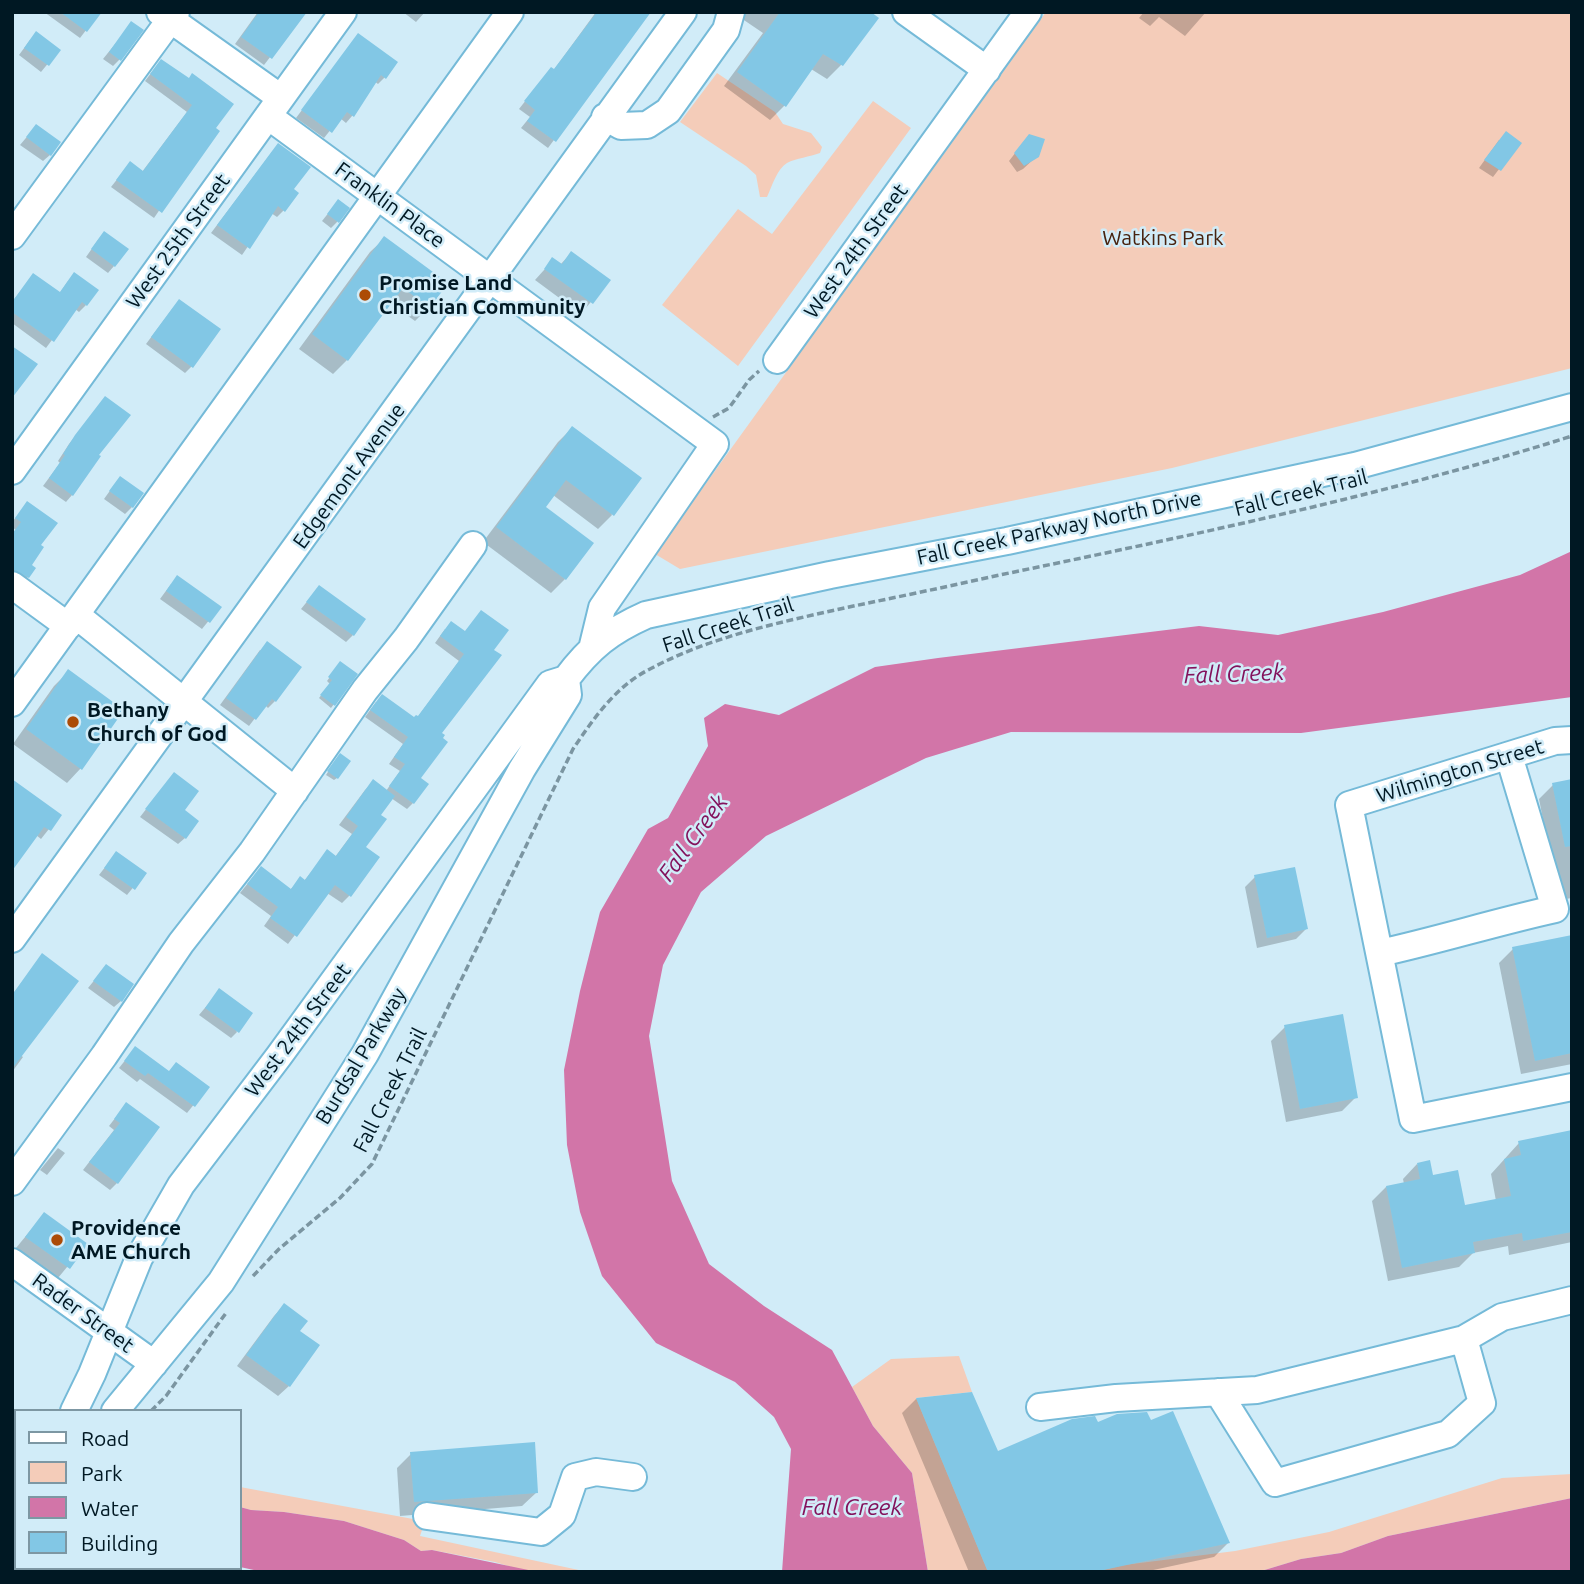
<!DOCTYPE html>
<style>
body{margin:0}
#map{position:relative;width:1584px;height:1584px;overflow:hidden;background:#d1ecf8;font-family:Ubuntu,sans-serif}
canvas{display:block}
.frame{position:absolute;inset:0;border:14px solid #001823;pointer-events:none}
.legend{position:absolute;left:14px;top:1409px;width:228px;height:161px;box-sizing:border-box;background:#d1ecf8;border:2px solid #7d97a3;margin:0;padding:9px 12px;list-style:none;font-size:21px;color:#001823}
.legend li{display:flex;align-items:center;gap:14px;height:35px}
.legend b{width:35px;border:2px solid #7d97a3}
</style>
<div id="map">
<canvas width="1584" height="1584"></canvas>
<div class="frame"></div>
<ul class="legend">
<li><b style="height:9px;background:#fff"></b>Road</li>
<li><b style="height:19px;background:#f4ccb9"></b>Park</li>
<li><b style="height:19px;background:#d275a8"></b>Water</li>
<li><b style="height:19px;background:#82c7e5"></b>Building</li>
</ul>
</div>
<script>
const context = document.querySelector('canvas').getContext('2d');
context.lineJoin = 'round';
function paint(path, color) {
  context.fillStyle = color;
  context.fill(path, 'evenodd');
}
function trace(path, color, width, dash) {
  context.strokeStyle = color;
  context.lineWidth = width;
  context.lineCap = dash ? 'butt' : 'round';
  context.setLineDash(dash || []);
  context.stroke(path);
}
function write(font, color, halo, rows, align = 'center') {
  context.font = font + ' Ubuntu,sans-serif';
  context.lineWidth = 5;
  context.setLineDash([]);
  context.textBaseline = 'middle';
  context.strokeStyle = halo;
  context.fillStyle = color;
  for (const [text, x, y, turn = 0] of rows) {
    context.save();
    context.translate(x, y);
    context.rotate((+turn || 0) * Math.PI / 180);
    context.textAlign = isNaN(turn) ? turn : align;
    if (halo) context.strokeText(text, 0, 0);
    context.fillText(text, 0, 0);
    context.restore();
  }
}
const green = new Path2D(`
 M1046 12H1572V368L1172 468 680 569 655 554Z
 M717 73 775 112 783 124 811 133 822 147 820 153C810 157 796 158 787 163 777 169 772 186 767 197H760L756 175 746 166 680 122Z
 M873 101 911 128 738 366 662 305 738 209 772 234Z
 M959 1356 972 1392 916 1398 988 1572H928L912 1473 873 1426 852 1387 891 1359Z
 M1572 1474V1498L1388 1536 1341 1553 1301 1559 1258 1572H1094L1124 1565 1235 1551 1329 1532 1502 1478Z
 M240 1487 413 1519 424 1524 420 1536 588 1572H538L518 1569 495 1562 432 1550 421 1551 404 1540 344 1521 284 1512 251 1510 240 1507Z`);
const water = new Path2D(`
 M1572 551V697L1301 733 1011 732 926 758 766 836 701 892 663 965 649 1036 672 1181 709 1264 764 1306 832 1350 873 1426 912 1473 928 1572H782L791 1449 774 1417 735 1382 656 1343 602 1276 580 1212 567 1145 564 1070 580 991 600 912 648 829 668 818 708 746 704 718 725 704 779 715 875 667 938 658 1199 626 1278 635 1383 612 1520 575Z
 M1572 1498V1572H1258L1301 1559 1341 1553 1388 1536Z
 M240 1507 251 1510 284 1512 344 1521 404 1540 421 1551 432 1550 538 1572H263L240 1567Z`);
const shadow = new Path2D(`
 M44 12H100L80 38Z
 M258 12H305L264 65 235 44Z
 M403 12H425L416 22Z
 M596 12 648 13 548 148 521 128 530 117 519 109 545 76 553 71Z
 M736 12H868L841 65 827 79 811 69 784 106 770 120 724 86 763 33 735 14Z
 M1144 12H1206L1185 36 1159 17 1150 26 1139 18Z
 M132 23 119 60 113 66 103 59Z
 M358 35 385 77 378 84 374 81 352 116 346 123 340 118 324 138 296 118Z
 M30 40 59 50 41 72 19 55Z
 M155 68 188 80 232 104 154 218 111 187 130 163 142 172 187 112 145 81Z
 M36 126 50 155 43 161 20 145Z
 M1499 140 1519 143 1493 177 1479 168Z
 M1023 143 1037 156 1023 169 1017 172 1009 161Z
 M272 152 292 189 284 210 277 217 271 213 242 255 211 233Z
 M338 201 337 222 331 228 322 221Z
 M385 238 429 307 415 321 390 303 347 360 333 374 299 349 370 252Z
 M98 240 114 266 108 273 86 257Z
 M571 253 608 281 581 314 535 280 553 260 560 265Z
 M33 275 59 294 68 281 86 305 79 312 75 309 46 348 12 323V302Z
 M173 308 192 366 185 373 146 344Z
 M105 398 72 495 66 502 43 486 60 463 58 461 69 444Z
 M572 428 612 515 598 529 553 495 544 507 565 579 551 593 483 542 558 442Z
 M114 485 132 507 125 514 104 499Z
 M28 503 39 545 29 565 28 577 21 584 12 578V534L16 530 12 527V522Z
 M171 584 219 608 202 629 160 599Z
 M319 587 353 635 346 642 301 609Z
 M481 612 440 734 441 738 418 778 413 803 407 809 391 798 379 815 364 847 349 896 342 903 327 893 288 944 264 926 271 916 240 893 253 877 290 890 300 879 304 881 327 852 335 857 352 834 339 825 365 790 373 782 386 791 400 771 389 764 403 744 365 717 376 702 414 719 417 718 459 661 435 643 445 629 464 633Z
 M260 650 300 668 275 701 268 708 265 705 249 726 220 705Z
 M338 666 356 674 331 708 319 698 330 684 327 681Z
 M68 672 81 768 67 783 13 744 54 686Z
 M337 758V778L334 780 326 775Z
 M12 781 60 815 41 839 36 835Z
 M168 781 182 810 185 838 178 844 140 817Z
 M1572 781V898L1559 900 1539 799 1553 785Z
 M116 853 144 874 127 895 99 875Z
 M1255 877 1306 929 1296 939 1257 948 1245 887Z
 M1572 937V1064L1521 1074 1499 963 1513 949Z
 M42 956 20 1055 23 1057 12 1072V995Z
 M106 966 121 1001 114 1007 88 988Z
 M219 991 237 1032 231 1038 199 1015Z
 M1285 1027 1356 1097 1342 1111 1286 1122 1271 1041Z
 M135 1048 168 1072 208 1087 187 1113 140 1079 137 1082 119 1068Z
 M126 1104 117 1183 110 1190 83 1170 114 1130 109 1126Z
 M1572 1132V1242L1509 1255 1508 1246 1473 1253 1459 1267 1388 1281 1372 1201 1386 1187 1404 1184 1403 1179 1417 1164 1463 1207 1496 1201 1491 1174 1519 1143Z
 M58 1148 65 1153 47 1175 40 1170Z
 M44 1214 86 1244 58 1278 16 1248Z
 M284 1305 289 1386 278 1396 237 1366 274 1316Z
 M971 1394 997 1453 1097 1425 1228 1543 1214 1557 1144 1572H969L902 1413 916 1399Z
 M411 1454 537 1492 522 1506 400 1516 397 1468Z`);
const building = new Path2D(`
 M60 12H102L87 32Z
 M259 12H307L272 59 241 37Z
 M597 12H651L556 142 527 121 535 110 524 101 551 67 554 69Z
 M780 12H871L879 18 843 66 823 54 786 107 737 72Z
 M131 21 144 30 121 61 109 52Z
 M36 31 61 50 49 66 24 48Z
 M358 33 398 62 386 79 381 75 354 117 347 112 332 133 301 110Z
 M161 59 189 78 192 73 234 104 216 128 220 131 162 213 116 180 130 161 143 171 192 105 150 74Z
 M36 124 61 142 51 156 26 137Z
 M1506 131 1522 143 1501 171 1484 160Z
 M1029 134 1045 139 1039 157 1024 166 1014 153Z
 M278 143 311 167 294 189 299 193 285 212 278 206 250 249 217 225Z
 M338 199 350 208 339 223 327 214Z
 M104 231 129 249 115 267 91 249Z
 M384 236 448 283 430 308 403 288 348 361 312 334Z
 M571 251 611 280 593 304 544 269 552 257 562 264Z
 M74 272 99 290 87 306 82 302 54 342 12 312V302L33 273 60 292Z
 M179 299 221 329 193 368 151 337Z
 M12 346 38 364 12 398Z
 M105 396 131 415 99 455 101 456 73 496 49 478 65 455 63 454 75 435Z
 M572 426 642 478 614 516 566 480 546 507 594 543 566 580 496 527Z
 M120 476 144 493 133 508 109 491Z
 M27 501 58 523 41 545 44 547 32 565 36 568 29 578 12 569V534L21 522 15 518Z
 M177 575 222 607 210 623 166 591Z
 M319 585 366 619 354 636 306 602Z
 M481 610 509 630 494 650 502 655 442 733 445 735 443 738 448 742 421 778 429 784 414 804 389 786 405 764 394 757 408 737 370 710 382 694 414 717 416 715 418 716 464 654 440 636 451 621 465 631Z
 M267 641 302 667 276 702 272 699 256 720 226 698Z
 M340 661 358 674 335 706 320 695 332 680 328 677Z
 M68 669 124 710 82 770 26 729Z
 M340 753 351 761 338 779 327 771Z
 M174 772 199 791 185 810 199 821 186 839 145 809Z
 M12 779 62 815 51 831 44 827 12 871Z
 M373 779 395 796 381 815 387 819 366 847 380 857 351 897 335 885 297 937 270 918 278 907 247 884 261 866 291 889 300 876 305 880 327 849 336 856 358 826 346 817Z
 M1572 779V846L1565 847 1552 783Z
 M116 851 147 873 135 890 104 868Z
 M1295 867 1308 929 1267 938 1254 875Z
 M1572 935V1053L1535 1061 1512 947Z
 M42 953 79 981 12 1069V995Z
 M106 964 134 984 122 1002 93 981Z
 M219 988 253 1013 239 1033 205 1008Z
 M1343 1014 1358 1098 1300 1109 1284 1025Z
 M135 1046 169 1071 176 1062 210 1087 195 1107 148 1073 145 1076 124 1061Z
 M126 1102 160 1127 118 1184 89 1162 120 1123 114 1119Z
 M1572 1130V1232L1523 1241 1522 1233 1473 1242 1475 1253 1402 1268 1386 1186 1420 1179 1417 1163 1430 1160 1433 1175 1458 1170 1465 1205 1511 1196 1504 1159 1521 1155 1518 1141Z
 M44 1212 88 1244 70 1269 25 1237Z
 M284 1303 308 1321 300 1331 320 1345 290 1387 246 1355Z
 M972 1392 998 1451 1072 1419 1095 1416 1098 1422 1117 1414 1147 1412 1151 1420 1173 1411 1230 1543 1094 1572H988L916 1398Z
 M535 1442 538 1493 414 1502 410 1452Z`);
const path = new Path2D(`
 M713 417 729 408 749 380 759 371
 M253 1276 279 1249 340 1198 372 1164 573 749C594 718 616 686 650 669 712 636 781 622 849 607 897 597 946 587 995 576 1188 536 1383 496 1572 436
 M151 1411 166 1396 226 1313`);
const minor = new Path2D(`
 M160 12 281 98
 M906 12 987 70
 M268 116 715 444 602 608 593 645
 M605 117 621 126 647 125 668 111 726 30 731 12
 M12 236 176 12
 M777 360 1028 12
 M12 471 343 12
 M12 585 68 626
 M76 615 295 791
 M566 679C590 647 610 631 646 615L830 575 1007 541 1355 466 1572 407
 M12 703 510 12
 M1572 740 1555 741 1349 805 1413 1119 1572 1087
 M12 939 683 12
 M1380 953C1439 940 1496 922 1555 909L1509 756
 M12 1182 104 1056 181 943 252 852 365 690 406 639 473 545
 M12 1262 154 1364
 M1218 1392 1275 1483 1448 1434 1482 1403 1464 1339
 M1040 1407 1116 1398 1257 1390 1464 1339 1502 1317 1572 1300
 M74 1411 92 1374 139 1258 181 1185 279 1056 550 684 566 679
 M115 1411 221 1282 365 1054 522 769 568 695 566 679
 M12 1503 16 1498
 M427 1516 541 1532 562 1515 575 1477 596 1472 633 1477
 M12 1553 16 1548
 M152 1568 158 1572`);
const markers = [
 [365,295,7,"#ac4b06"],
 [73,722,7,"#ac4b06"],
 [57,1240,7,"#ac4b06"]
];
const streetNames = [
 ["Franklin Place",390,205,36],
 ["West 25th Street",178,241,-54],
 ["West 24th Street",856,251,-54],
 ["Edgemont Avenue",349,476,-54],
 ["Fall Creek Trail",1301,493,-14],
 ["Fall Creek Parkway North Drive",1059,528,-12],
 ["Fall Creek Trail",728,625,-18],
 ["Wilmington Street",1460,771,-17],
 ["West 24th Street",298,1030,-53],
 ["Burdsal Parkway",361,1056,-59],
 ["Fall Creek Trail",390,1090,-63],
 ["Rader Street",83,1313,36]
];
const parkNames = [
 ["Watkins Park",1163,238]
];
const poiNames = [
 ["Promise Land",379,283],
 ["Christian Community",379,307],
 ["Bethany",87,710],
 ["Church of God",87,734],
 ["Providence",71,1228],
 ["AME Church",71,1252]
];
const waterNames = [
 ["Fall Creek",1234,674,-2],
 ["Fall Creek",693,838,-54],
 ["Fall Creek",852,1507]
];
paint(green, '#f4ccb9');
paint(water, '#d275a8');
paint(shadow, '#0003');
paint(building, '#82c7e5');
trace(minor, '#75bad8', 30);
trace(path, '#7b95a1', 3.5, [7, 3.5]);
trace(minor, '#fff', 26);
for (const [x, y, r, color] of markers) {
  const dot = new Path2D();
  dot.arc(x, y, r, 0, 2 * Math.PI);
  context.fillStyle = color;
  context.fill(dot);
  trace(dot, '#d1ecf8', 2.5);
}
write('21px', '#001823', '#d1ecf8', streetNames);
write('21px', '#48220e', '#d1ecf8', parkNames);
write('bold 21px', '#001823', '#d1ecf8', poiNames, 'left');
write('italic 23px', '#83125c', '#d1ecf8', waterNames);
</script>
